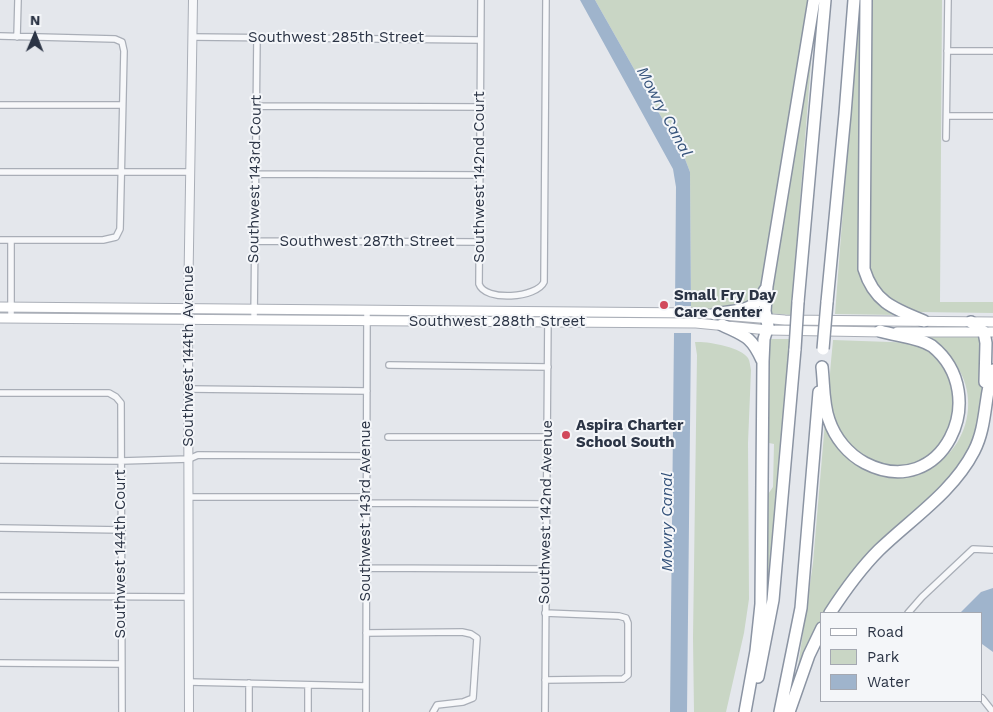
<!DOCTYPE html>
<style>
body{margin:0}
#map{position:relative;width:993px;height:712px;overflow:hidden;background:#e4e7ec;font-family:"Work Sans",sans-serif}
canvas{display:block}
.legend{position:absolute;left:820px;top:612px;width:162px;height:90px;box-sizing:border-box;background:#f4f6f9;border:1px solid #a4a8b1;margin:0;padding:6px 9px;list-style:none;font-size:15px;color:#2b3445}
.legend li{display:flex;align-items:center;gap:10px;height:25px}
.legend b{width:25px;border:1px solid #a4a8b1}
.north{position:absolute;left:10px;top:10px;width:50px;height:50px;-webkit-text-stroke:4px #f4f6f9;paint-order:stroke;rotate:1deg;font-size:14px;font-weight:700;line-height:20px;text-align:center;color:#2b3445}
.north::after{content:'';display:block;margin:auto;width:18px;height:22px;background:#2b3445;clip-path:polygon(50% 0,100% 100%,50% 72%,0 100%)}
</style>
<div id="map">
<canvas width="993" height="712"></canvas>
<ul class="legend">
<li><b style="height:6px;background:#fff"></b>Road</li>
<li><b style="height:14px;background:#c9d6c5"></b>Park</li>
<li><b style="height:14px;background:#9fb4cc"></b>Water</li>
</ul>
<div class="north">N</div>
</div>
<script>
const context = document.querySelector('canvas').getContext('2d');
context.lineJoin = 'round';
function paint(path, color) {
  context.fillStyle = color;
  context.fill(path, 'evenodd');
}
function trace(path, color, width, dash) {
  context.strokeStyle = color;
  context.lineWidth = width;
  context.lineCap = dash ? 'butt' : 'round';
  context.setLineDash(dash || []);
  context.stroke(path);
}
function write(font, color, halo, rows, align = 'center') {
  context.font = font + ' "Work Sans",sans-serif';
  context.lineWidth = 4;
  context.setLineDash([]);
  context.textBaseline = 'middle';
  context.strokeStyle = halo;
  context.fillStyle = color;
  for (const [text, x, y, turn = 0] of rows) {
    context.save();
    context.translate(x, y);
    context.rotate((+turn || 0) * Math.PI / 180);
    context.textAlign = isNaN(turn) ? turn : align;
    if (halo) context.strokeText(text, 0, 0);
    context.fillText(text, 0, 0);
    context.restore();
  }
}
const green = new Path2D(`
 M595 0H811L763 280 757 297 734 308 691 310 690 172 685 159Z
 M859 0H864L860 260 897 315 835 314Z
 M869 0H942L940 302H993V313L918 312 908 310 890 302 869 275Z
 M814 25 791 315 767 313Z
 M981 336 983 345C983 374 984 404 976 432 962 483 908 511 874 549 857 569 842 592 826 613H822V622L797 674 813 563 825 422C834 433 843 444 852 455 855 458 858 464 862 467 870 473 885 476 895 476 958 478 992 402 949 356 941 347 930 342 920 337Z
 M766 339H790L769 584 763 632 766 497 773 487 774 444 769 443 768 439Z
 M833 340 919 343 925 345 957 378 949 442C939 449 928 459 917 463 882 478 840 447 832 413 827 389 831 364 833 340Z
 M695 342C707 341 741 347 748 358 750 361 750 366 751 370L748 443 749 599 744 633 726 712H694L693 638 697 355Z`);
const water = new Path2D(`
 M580 0H595L685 159 690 172 691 306H675L676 187 673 169Z
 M674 333H691L687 712H670Z
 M993 588V652L982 644V613H960L981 592Z`);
const minor = new Path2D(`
 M481 0 479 284C485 302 537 298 544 282L546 0
 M0 36 115 39 122 42 124 51 120 229 116 237 103 240H0
 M17 37 18 0
 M193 37 480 40
 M947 51H993
 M0 105H122
 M257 106 480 107
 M947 116H993
 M946 138 948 0
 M0 172H191
 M256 174 479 175
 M254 241 479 242
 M11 318V240
 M254 320 257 37
 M389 365 548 367
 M189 389 367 391
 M0 393H109L116 397 121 403 122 712
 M388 437H547
 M0 460 121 461 189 459 198 455 366 456
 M189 497H366
 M366 503 546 504
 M0 528 122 530
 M366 568 546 569
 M0 596 189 597
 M908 613 922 597 973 549 993 550
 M366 633 462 632 471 634 477 638 473 698 463 702 437 705 433 712
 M0 663 121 664
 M545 680 623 679 628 675V623L626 618 619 616 545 613
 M189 682 366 686
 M982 698 993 712
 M249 712V683
 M308 712V685
 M366 712 367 310
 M545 712 548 312`);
const tertiary = new Path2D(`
 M189 712 188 309 193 0`);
const secondary = new Path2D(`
 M0 307 697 313 785 320 993 322
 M0 318 696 323 768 330 884 332
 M897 332H993`);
const motorway = new Path2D(`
 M866 0 864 269C874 302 894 309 924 321
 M798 302 825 0
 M827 302 845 114 854 0
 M715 314C737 309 753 314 765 290
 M971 322 984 332 986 343 985 382
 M722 325C745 336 751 336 762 360
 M822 367C824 384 823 404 829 420 835 438 848 454 865 463 942 503 993 395 932 346 918 337 896 336 880 331
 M830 613C845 590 860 569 879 550 911 519 953 492 974 451 987 426 984 397 993 370
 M758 677 773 600 795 349
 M745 712 756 651 761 604 763 361 764 339 768 326 765 311 767 286 814 0
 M780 712 801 608 819 392
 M789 712 809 655 822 628`);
const motorwayBridge = new Path2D(`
 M795 349 798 302
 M823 349 827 302`);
const markers = [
 [664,305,5,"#d1495b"],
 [566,435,5,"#d1495b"]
];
const streetNames = [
 ["Southwest 285th Street",336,38],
 ["Southwest 142nd Court",480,177,-90],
 ["Southwest 143rd Court",255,179,-89],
 ["Southwest 287th Street",367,242],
 ["Southwest 288th Street",497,322],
 ["Southwest 144th Avenue",189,356,-90],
 ["Southwest 143rd Avenue",366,511,-90],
 ["Southwest 142nd Avenue",546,512,-89],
 ["Southwest 144th Court",121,554,-90]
];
const poiNames = [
 ["Small Fry Day",674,296],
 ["Care Center",674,313],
 ["Aspira Charter",576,426],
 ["School South",576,443]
];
const waterNames = [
 ["Mowry Canal",664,112,62],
 ["Mowry Canal",667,522,-90]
];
paint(green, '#c9d6c5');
paint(water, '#9fb4cc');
trace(minor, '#a9aeb7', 8);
trace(tertiary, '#a9aeb7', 10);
trace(secondary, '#a9aeb7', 11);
trace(motorway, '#8b94a3', 14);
trace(minor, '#f7f8fa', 5.5);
trace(tertiary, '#f7f8fa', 8);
trace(secondary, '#fff', 9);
trace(motorway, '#fff', 11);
trace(motorwayBridge, '#8b94a3', 14, []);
trace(motorwayBridge, '#fff', 11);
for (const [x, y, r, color] of markers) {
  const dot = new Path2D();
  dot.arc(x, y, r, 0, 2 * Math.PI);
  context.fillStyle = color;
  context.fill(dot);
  trace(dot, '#f4f6f9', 2);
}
write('15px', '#2b3445', '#f4f6f9', streetNames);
write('bold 15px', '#2b3445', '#f4f6f9', poiNames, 'left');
write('italic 16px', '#34527a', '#f4f6f9', waterNames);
</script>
